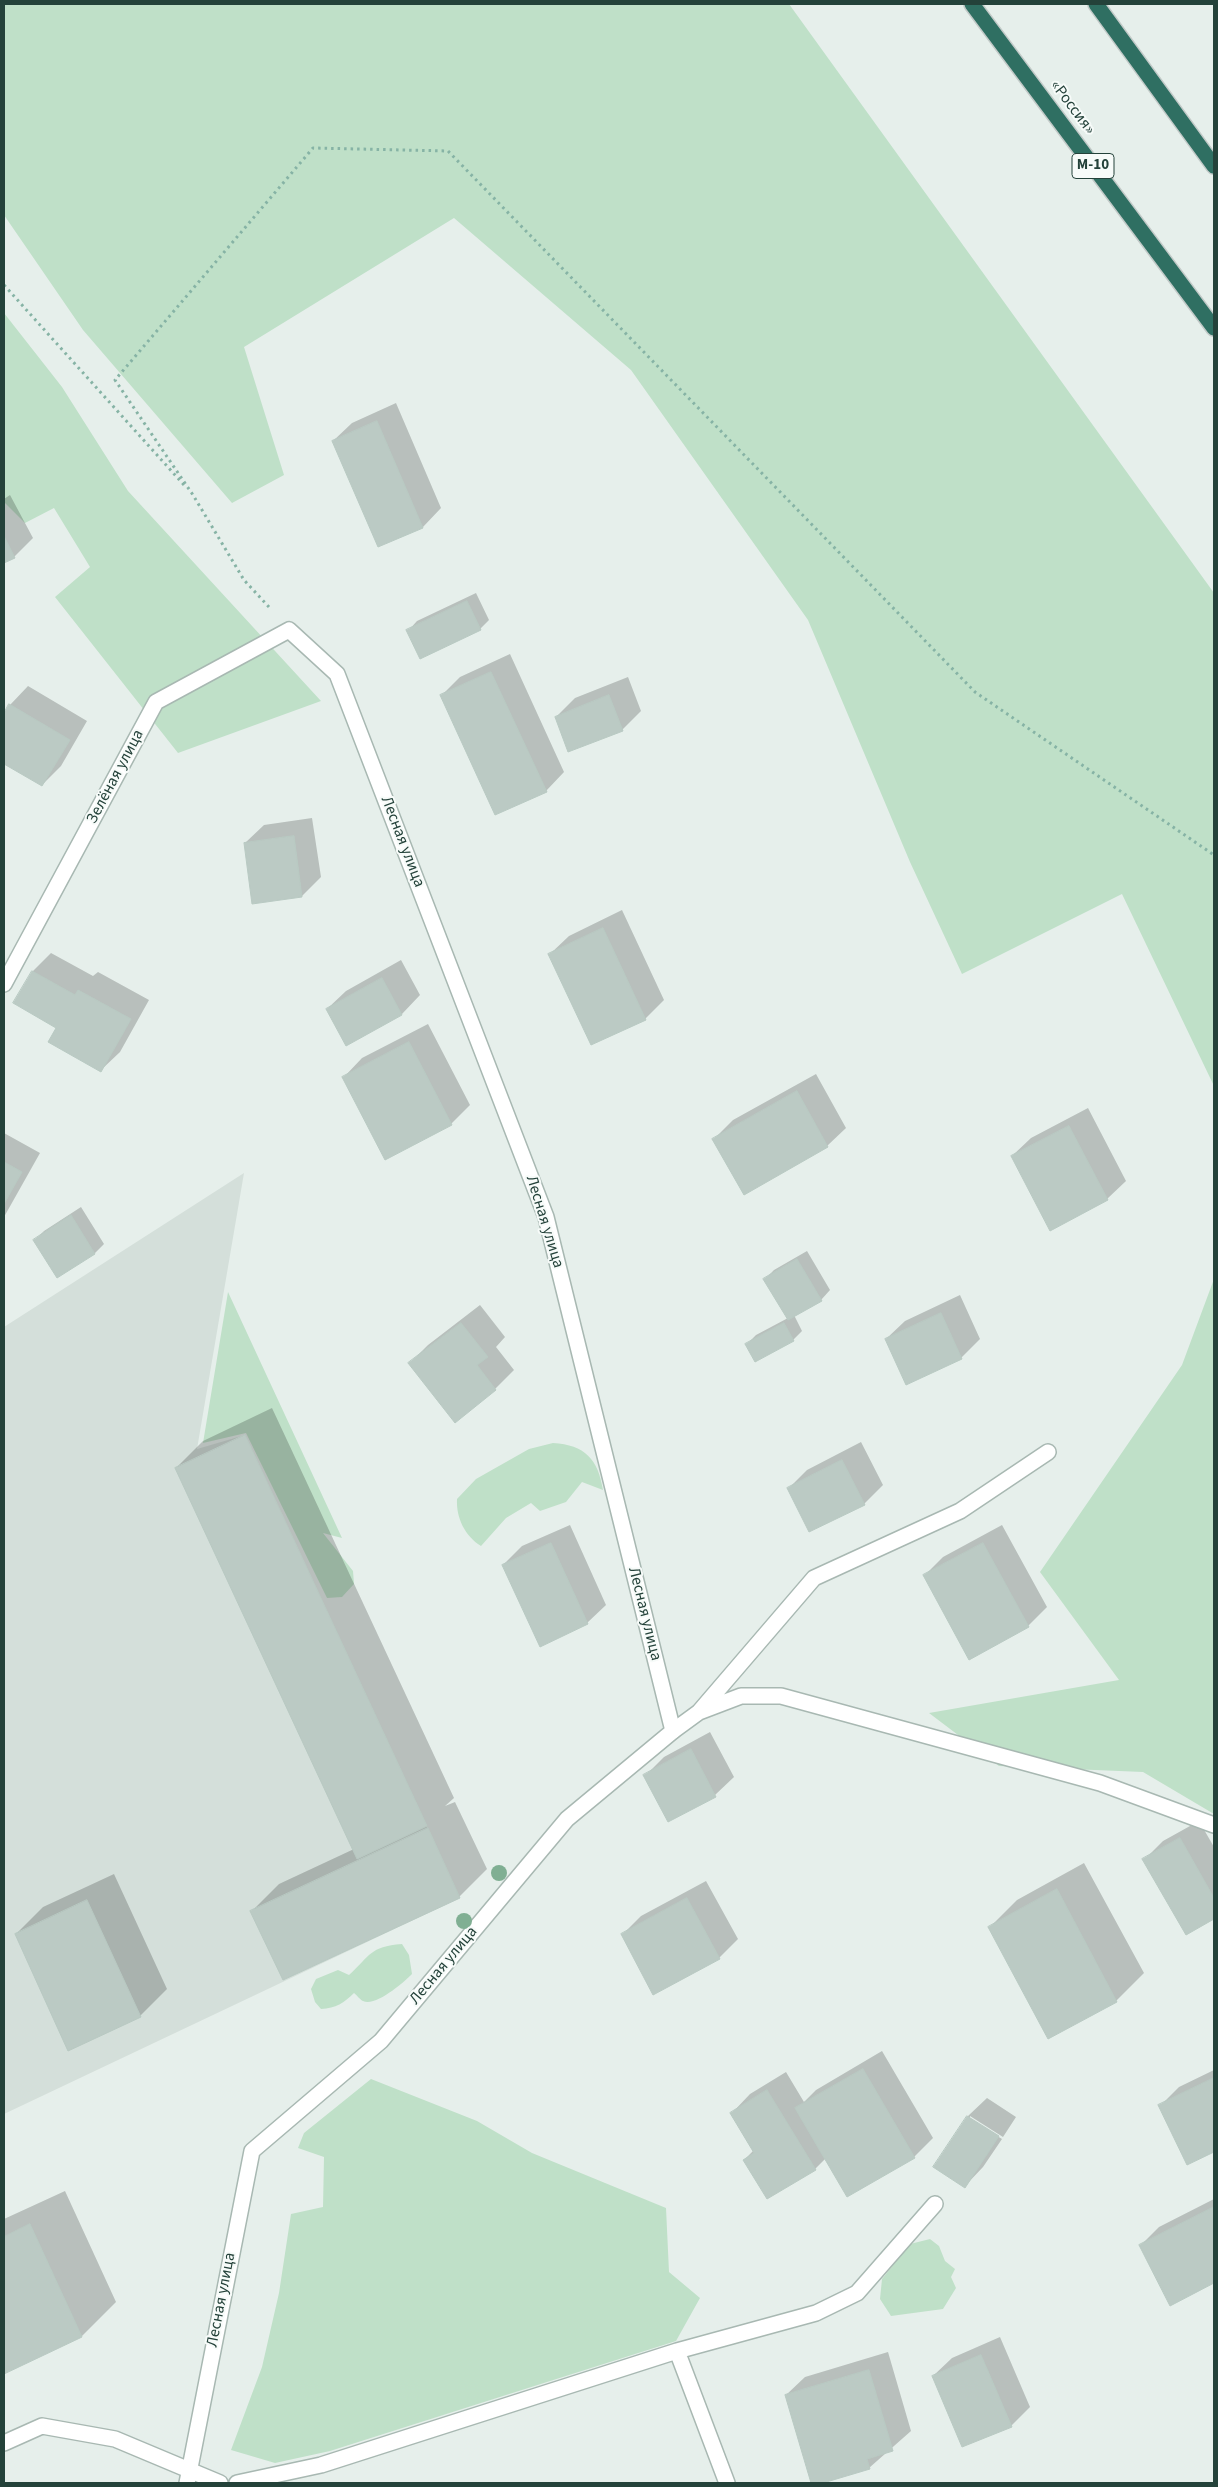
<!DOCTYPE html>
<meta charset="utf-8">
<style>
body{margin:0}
#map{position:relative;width:1218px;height:2487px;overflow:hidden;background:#e6efeb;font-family:"Source Sans 3",sans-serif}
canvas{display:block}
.frame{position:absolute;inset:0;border:5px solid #24423a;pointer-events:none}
</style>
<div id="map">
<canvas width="1218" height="2487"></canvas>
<div class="frame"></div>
</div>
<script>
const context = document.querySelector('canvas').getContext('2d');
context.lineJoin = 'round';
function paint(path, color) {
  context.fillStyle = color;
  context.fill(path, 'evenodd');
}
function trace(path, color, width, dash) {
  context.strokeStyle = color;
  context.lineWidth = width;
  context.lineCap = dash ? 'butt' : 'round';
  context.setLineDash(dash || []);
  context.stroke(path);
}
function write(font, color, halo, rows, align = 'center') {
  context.font = font + ' "Source Sans 3",sans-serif';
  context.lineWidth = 4;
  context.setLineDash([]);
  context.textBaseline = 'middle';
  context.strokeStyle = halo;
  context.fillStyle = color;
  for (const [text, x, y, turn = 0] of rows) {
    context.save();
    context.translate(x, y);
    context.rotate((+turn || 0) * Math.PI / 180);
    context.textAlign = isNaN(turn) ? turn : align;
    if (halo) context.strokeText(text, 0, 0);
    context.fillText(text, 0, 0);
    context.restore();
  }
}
const built = new Path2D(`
 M244 1173 197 1449 245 1435 460 1898 4 2114V1327Z`);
const green = new Path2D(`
 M4 4H789L1214 593V1086L1122 894 962 974 910 862 808 620 631 370 454 218 244 347 284 475 232 503 83 330 4 215Z
 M4 313 62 387 128 491 321 701 178 753 55 597 90 567 54 508 25 523 4 502Z
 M1214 1279V1814L1143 1772 999 1766 929 1713 1119 1680 1040 1572 1182 1365Z
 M228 1292 342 1538 323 1533 353 1571 354 1584 342 1597 327 1598 246 1433 203 1443Z
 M553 1443C585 1445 598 1459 603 1490L582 1482 566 1502 540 1511 531 1503 506 1518 481 1546C465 1536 456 1518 457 1499L476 1479 529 1449Z
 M402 1944 409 1955 412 1974C404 1982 376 2007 363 2001 360 2000 357 1995 354 1993 344 2003 336 2008 321 2009L315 2002 311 1989 316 1979 338 1970 349 1975C371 1955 369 1947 402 1944Z
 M371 2079 477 2121 532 2153 666 2208 669 2272 700 2298 676 2341 330 2451 275 2463 231 2450 262 2367 279 2293 291 2214 323 2207 324 2157 298 2148 304 2133Z
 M930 2239 939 2246 945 2261 955 2269 951 2277 956 2288 943 2309 891 2316 880 2299 882 2279 910 2244Z`);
const shadow = new Path2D(`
 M396 403 441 508 423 527 378 546 333 441 352 423Z
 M10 495 33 538 14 557 4 562V499Z
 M476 593 489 620 480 629 408 631 417 621Z
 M510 654 564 772 546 791 441 696 460 677Z
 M628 677 641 711 622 730 556 717 575 698Z
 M28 686 87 721 61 766 42 785 4 763V715L10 705Z
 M312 818 321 877 302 896 254 903 245 843 264 825Z
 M622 910 664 1000 645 1019 550 954 569 936Z
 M51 953 93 976 98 972 149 1000 120 1052 101 1070 58 1027 15 1003 33 971Z
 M401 960 420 995 402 1014 347 1044 327 1009 346 991Z
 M428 1024 470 1105 451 1124 344 1077 362 1058Z
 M816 1074 846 1128 827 1146 714 1139 733 1120Z
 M1088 1108 1126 1181 1107 1199 1012 1156 1031 1138Z
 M4 1133 40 1153 4 1217Z
 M81 1207 104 1244 95 1253 58 1276 35 1240 44 1231Z
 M807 1251 830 1290 821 1300 794 1315 802 1331 793 1340 747 1344 756 1335 788 1318 765 1279 774 1270Z
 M960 1295 980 1339 961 1358 886 1339 905 1321Z
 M480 1305 505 1337 496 1347 514 1370 495 1389 455 1421 410 1363 428 1345Z
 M272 1408 454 1798 445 1806 455 1802 487 1869 459 1897 283 1979 252 1911 279 1884 354 1849 176 1468 203 1441Z
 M861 1442 883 1485 864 1504 789 1488 807 1470Z
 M570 1525 606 1605 587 1623 503 1565 522 1546Z
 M1002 1525 1047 1607 1028 1626 924 1576 943 1557Z
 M710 1732 734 1777 715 1795 668 1820 645 1776 664 1757Z
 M1199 1821 1214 1847V1917L1186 1934 1144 1860 1163 1841Z
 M1084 1863 1144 1973 1116 2001 1049 2037 990 1927 1017 1900Z
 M114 1874 167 1989 140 2016 16 1934 43 1907Z
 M706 1881 738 1939 719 1958 623 1934 641 1916Z
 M882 2051 933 2138 914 2157 848 2195 826 2158 815 2169 744 2160 754 2150 732 2113 750 2094 786 2072 804 2102 816 2090Z
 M1214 2070V2151L1188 2163 1160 2106 1179 2087Z
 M987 2098 1016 2117 1003 2137 970 2116V2119L1002 2139 983 2167 965 2186 935 2166 968 2116Z
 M65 2191 116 2302 82 2336 4 2372V2219Z
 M1214 2199V2281L1170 2304 1141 2245 1159 2227Z
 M1000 2337 1030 2407 1011 2426 933 2376 952 2358Z
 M888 2352 911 2431 869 2468 812 2483 786 2395 805 2377Z`);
const building = new Path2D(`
 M377 421 423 528 378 547 332 441Z
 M4 536 15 558 4 563Z
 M467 601 481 630 420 659 406 630Z
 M491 672 547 792 495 815 440 695Z
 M609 695 623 731 568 752 555 717Z
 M9 704 70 740 42 786 4 764V713Z
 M294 836 302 897 252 904 244 843Z
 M603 928 646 1020 591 1045 548 954Z
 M32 971 75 995 78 990 131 1019 101 1072 48 1042 56 1028 13 1003Z
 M382 978 402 1015 346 1046 326 1009Z
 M409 1042 452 1125 385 1160 342 1077Z
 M797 1091 828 1147 744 1195 712 1139Z
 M1069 1126 1108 1200 1050 1231 1011 1156Z
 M4 1162 22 1172 4 1204Z
 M71 1215 95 1254 57 1278 33 1240Z
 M797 1259 822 1301 788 1320 763 1279Z
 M941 1313 962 1359 906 1385 885 1339Z
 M461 1323 488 1357 477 1365 496 1390 455 1423 408 1363Z
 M784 1323 794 1341 755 1362 745 1344Z
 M245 1435 427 1826 357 1859 175 1468Z
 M842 1460 865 1505 809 1532 787 1488Z
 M551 1543 588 1624 540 1647 502 1565Z
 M983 1543 1029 1627 969 1660 923 1575Z
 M691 1749 716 1797 668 1822 643 1775Z
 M428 1828 460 1898 283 1980 250 1911Z
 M1180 1838 1214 1898V1919L1186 1935 1142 1859Z
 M1057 1889 1117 2002 1048 2039 988 1927Z
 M687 1898 720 1959 653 1995 621 1934Z
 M87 1900 141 2017 68 2051 15 1934Z
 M863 2069 915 2158 847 2197 795 2108Z
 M1214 2078V2152L1187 2165 1158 2105Z
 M767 2090 816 2170 767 2199 743 2160 754 2153 730 2113Z
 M967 2116 999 2136 965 2188 933 2167Z
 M1214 2207V2283L1170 2306 1139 2245Z
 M30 2224 82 2337 4 2374V2237Z
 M981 2355 1012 2427 962 2447 932 2376Z
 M869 2370 893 2451 867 2459 870 2469 823 2483H811L785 2395Z`);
const path = new Path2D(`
 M4 285 184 485
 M269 607 244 580 193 495 115 380 313 148 448 151 975 692 1214 855`);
const lane = new Path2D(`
 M699 1712 741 1696H781L1100 1783 1214 1825
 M673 1731 699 1712 814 1578 960 1511 1048 1452
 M677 2351 727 2483
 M189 2470 220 2483
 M237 2483 321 2465 677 2351 816 2313 857 2293 935 2204`);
const street = new Path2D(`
 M4 984 156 702 289 630 337 674 546 1217 673 1731 567 1819 381 2041 252 2151 187 2483
 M4 2443 42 2426 115 2439 189 2470`);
const highway = new Path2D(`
 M972 4 1214 328
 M1096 4 1214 166`);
const trees = [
 [499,1873],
 [464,1921]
];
const shields = [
 [1093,166,42]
];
const shieldNames = [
 ["М-10",1093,166]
];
const streetNames = [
 ["«Россия»",1072,108,53],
 ["Зелёная улица",116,777,-62],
 ["Лесная улица",402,842,69],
 ["Лесная улица",544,1222,73],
 ["Лесная улица",644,1614,76],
 ["Лесная улица",444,1966,-50],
 ["Лесная улица",222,2300,-79]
];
paint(built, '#d4dfda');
paint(green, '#bfe0c8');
paint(shadow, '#0003');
paint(building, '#bbcac4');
trace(building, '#b8c9c2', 1);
trace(lane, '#a8b8b2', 18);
trace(street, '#a8b8b2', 18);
trace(highway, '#c2cac8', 18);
trace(path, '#86b3a5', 3, [2.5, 4]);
trace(lane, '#fff', 15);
trace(street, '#fff', 15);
trace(highway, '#2f6f62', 15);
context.fillStyle = '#80af93';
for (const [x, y] of trees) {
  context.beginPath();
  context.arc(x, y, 8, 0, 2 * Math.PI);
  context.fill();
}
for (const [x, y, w] of shields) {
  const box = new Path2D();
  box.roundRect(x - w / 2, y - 12.5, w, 25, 4);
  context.fillStyle = '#f7fbf9';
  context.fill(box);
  trace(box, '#24423a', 1);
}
write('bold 15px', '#24423a', null, shieldNames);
write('16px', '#24423a', '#f7fbf9', streetNames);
</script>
